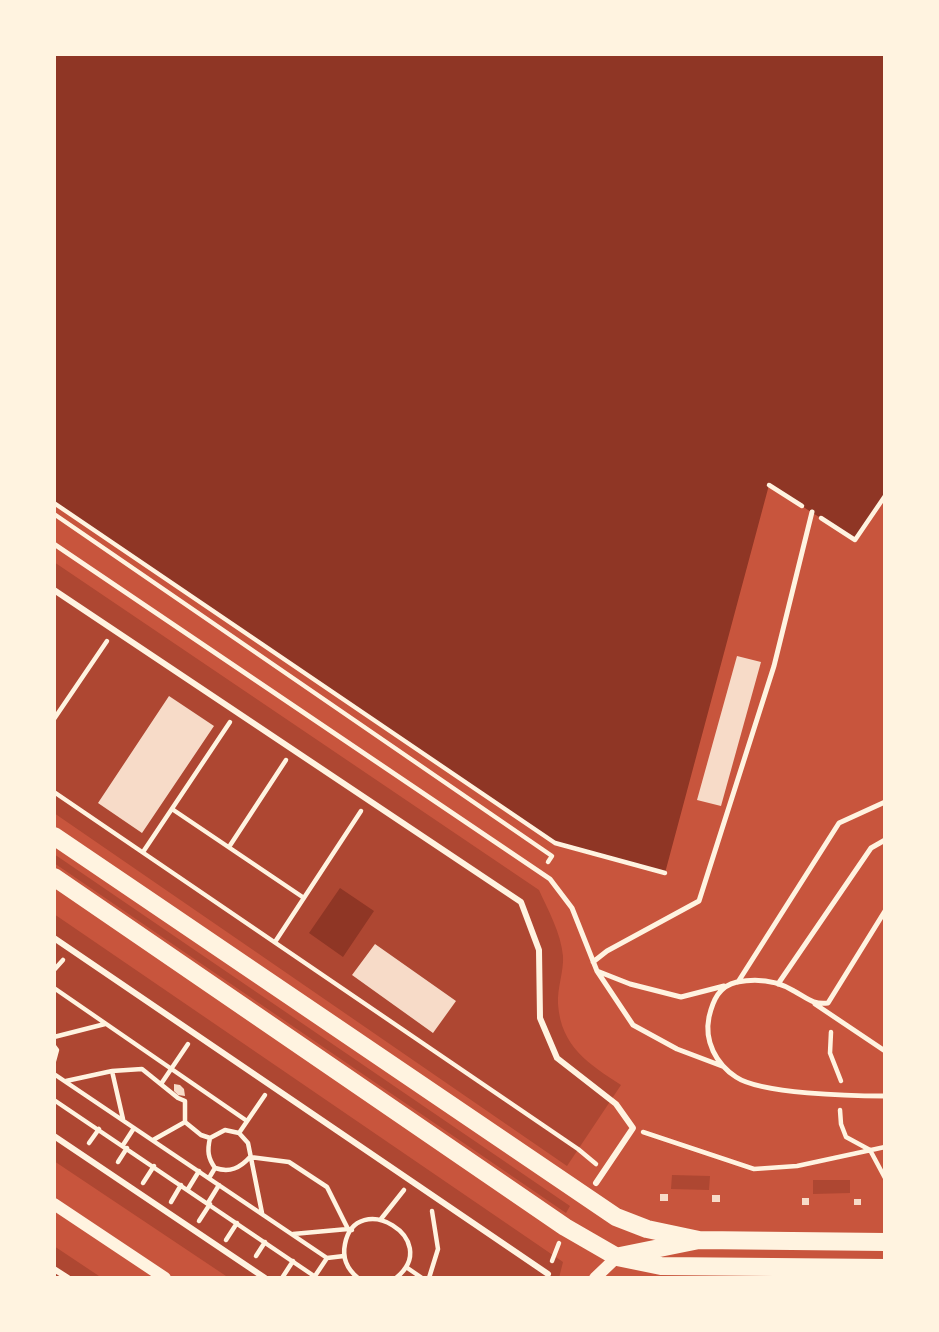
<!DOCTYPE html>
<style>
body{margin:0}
#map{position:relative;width:939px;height:1332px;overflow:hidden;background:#c8553d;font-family:Karla,sans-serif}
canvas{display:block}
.frame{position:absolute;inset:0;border:56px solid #fff3e0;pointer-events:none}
</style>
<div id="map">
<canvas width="939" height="1332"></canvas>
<div class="frame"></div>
</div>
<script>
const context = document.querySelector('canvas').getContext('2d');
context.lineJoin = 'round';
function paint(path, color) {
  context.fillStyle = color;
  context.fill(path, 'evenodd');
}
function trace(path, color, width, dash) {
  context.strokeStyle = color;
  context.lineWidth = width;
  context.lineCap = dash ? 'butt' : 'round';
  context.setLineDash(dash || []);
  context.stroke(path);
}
const green = new Path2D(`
 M54 562 539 890C548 910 561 933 563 956 564 971 557 988 558 1004 561 1047 589 1064 621 1085L567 1166 54 813Z
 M54 854 570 1206 566 1213 54 863Z
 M54 914 563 1262 559 1278H229L54 1161Z
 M672 1175 710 1176 709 1190 671 1189Z
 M813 1180H850V1193L813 1194Z
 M54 1246 102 1278H54Z`);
const water = new Path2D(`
 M54 54H885V496L855 540 769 485 665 873 555 843 54 503Z
 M340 888 374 911 343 957 309 933Z`);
const building = new Path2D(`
 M737 656 761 662 721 806 697 800Z
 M169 696 214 726 142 833 98 803Z
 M375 944 456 1001 433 1033 352 975Z
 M174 1084 180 1085 184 1089 185 1096 178 1095 174 1091Z
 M660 1194H668V1201H660Z
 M712 1195H720V1202H712Z
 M802 1198H809V1205H802Z
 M854 1199H861V1205H854Z`);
const path = new Path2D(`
 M769 485 802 506
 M54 503 555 843 665 873
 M54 514 552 856 548 862
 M821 518 855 540 885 496
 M54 719 107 641
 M54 792 578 1149 596 1164
 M172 809 304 898
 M229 847 286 760
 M143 852 230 722
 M275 942 361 811
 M54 970 63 960
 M54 988 247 1121
 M831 1032 830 1053 841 1081
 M54 1037 105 1024
 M54 1046 57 1050 54 1061
 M112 1071 123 1119
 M54 1074 327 1258 344 1256
 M66 1081 112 1071 142 1069 178 1098 185 1101V1122L201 1135 210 1138C207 1151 208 1158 215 1168
 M161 1084 188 1044
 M54 1100 317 1278
 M840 1110 841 1124 846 1137 870 1150 885 1178
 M643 1132 754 1169 797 1166 885 1147
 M210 1138 225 1130 239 1133
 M153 1140 185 1122
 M89 1143 99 1129
 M123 1145 134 1128
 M118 1162 127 1148
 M209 1178 215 1168C230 1173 240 1168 250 1157L289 1162 327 1187 348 1229 352 1230
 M143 1183 154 1166
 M188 1189 199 1171
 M171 1202 181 1185
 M208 1203 219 1185
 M262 1213 248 1143 239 1133 265 1095
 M381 1219 404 1190
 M199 1221 210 1204
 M293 1234 348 1229
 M226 1240 237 1223
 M256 1256 265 1242
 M552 1261 559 1243
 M406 1267 422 1278
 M315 1276 327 1258
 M282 1278 293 1261
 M358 1278C347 1269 342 1258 345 1244 356 1188 444 1239 396 1278
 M429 1278 438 1249 432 1211`);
const service = new Path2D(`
 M54 544 550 879 572 908 597 971 633 1025 677 1049 722 1066
 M885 911 828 1003C813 1005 807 998 794 991 776 980 758 978 737 982 719 986 713 1000 709 1017 704 1041 716 1064 736 1077 761 1094 852 1096 885 1096
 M593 962 607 951 699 901 774 666 812 512
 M597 971 630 984 681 997 724 986
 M738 982 839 823 885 802
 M778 984 871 848 885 840
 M815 1004 885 1051`);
const pedestrian = new Path2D(`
 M54 590 521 902 539 950 540 1018 557 1058 616 1104 633 1128 596 1183
 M54 938 548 1274
 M54 1136 265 1278
 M54 1269 68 1278`);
const tertiary = new Path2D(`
 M54 1204 165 1278
 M595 1278 617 1257`);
const primary = new Path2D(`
 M54 836 616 1217 647 1229 699 1240
 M54 877 565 1227 617 1257 661 1266 885 1268
 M620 1256 699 1240 885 1242`);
paint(green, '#ae4732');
paint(water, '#8f3625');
paint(building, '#f7dbc8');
trace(path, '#fff3e0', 4.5);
trace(service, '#fff3e0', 5);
trace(pedestrian, '#fff3e0', 6);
trace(tertiary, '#fff3e0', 12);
trace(primary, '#fff3e0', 18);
</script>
